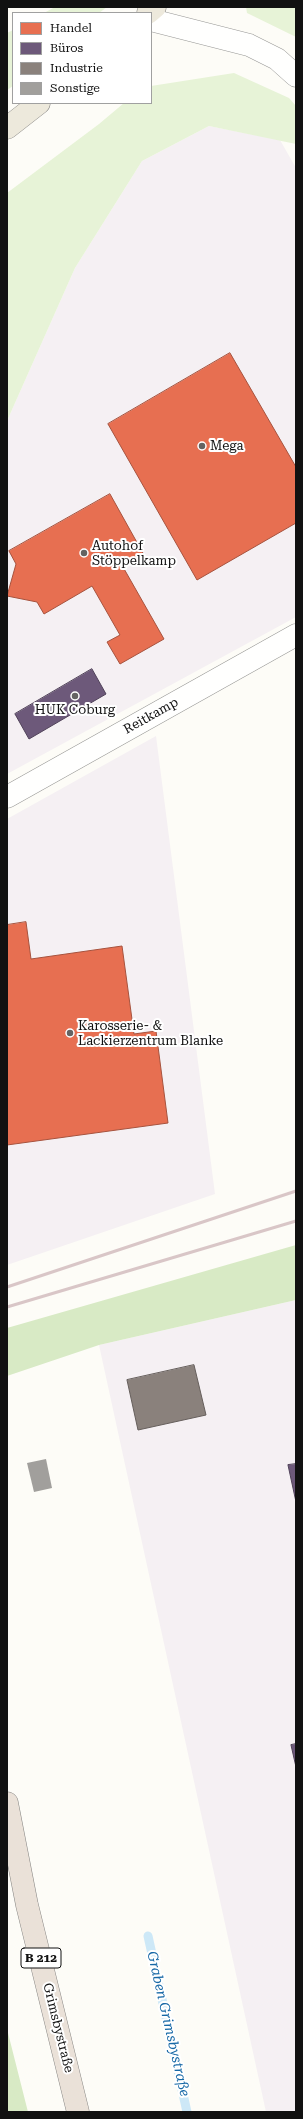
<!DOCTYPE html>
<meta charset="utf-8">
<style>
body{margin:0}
#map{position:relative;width:303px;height:2119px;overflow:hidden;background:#fdfcf7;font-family:"Roboto Serif",serif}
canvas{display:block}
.frame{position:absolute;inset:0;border:8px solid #111;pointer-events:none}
.legend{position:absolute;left:12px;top:12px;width:140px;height:92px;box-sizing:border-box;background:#fff;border:1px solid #a0a0a0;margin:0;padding:5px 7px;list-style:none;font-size:12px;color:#111}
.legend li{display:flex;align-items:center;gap:8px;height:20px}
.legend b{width:20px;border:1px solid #a0a0a0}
</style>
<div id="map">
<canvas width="303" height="2119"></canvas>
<div class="frame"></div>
<ul class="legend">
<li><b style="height:11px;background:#e76f51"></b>Handel</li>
<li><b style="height:11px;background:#6d597a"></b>Büros</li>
<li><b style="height:11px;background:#8a817c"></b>Industrie</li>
<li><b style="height:11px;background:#a19f9c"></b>Sonstige</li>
</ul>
</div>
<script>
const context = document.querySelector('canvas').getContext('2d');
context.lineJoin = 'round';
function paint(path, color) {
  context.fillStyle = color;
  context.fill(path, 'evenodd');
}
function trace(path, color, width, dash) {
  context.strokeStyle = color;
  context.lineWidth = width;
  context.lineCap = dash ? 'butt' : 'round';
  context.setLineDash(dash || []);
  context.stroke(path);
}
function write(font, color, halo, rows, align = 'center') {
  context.font = font + ' "Roboto Serif",serif';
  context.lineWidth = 4;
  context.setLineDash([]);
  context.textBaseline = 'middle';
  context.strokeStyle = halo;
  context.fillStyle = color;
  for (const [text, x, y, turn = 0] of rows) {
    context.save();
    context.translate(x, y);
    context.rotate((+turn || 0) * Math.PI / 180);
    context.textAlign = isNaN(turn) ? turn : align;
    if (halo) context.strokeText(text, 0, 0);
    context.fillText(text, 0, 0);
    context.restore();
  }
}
const industrial = new Path2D(`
 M209 126 280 140 296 168V617L7 774V421L75 268 142 161Z
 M156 736 215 1194 7 1265V819Z
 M296 1300V2112H266L99 1345Z`);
const green = new Path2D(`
 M55 7H107L99 13H44Z
 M246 7H296V37L247 13Z
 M13 30V86L7 90V33Z
 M234 73 289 98 296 106V144L209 126 142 161 75 268 7 421V193L99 124 124 103H151V86Z`);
const forest = new Path2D(`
 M296 1245V1300L99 1345 7 1376V1328Z
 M7 2029 28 2112H7Z`);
const shops = new Path2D(`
 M230 353 296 467V523L197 580 108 424Z
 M110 494 144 555 123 567 164 639 120 664 107 642 120 635 92 586 44 614 37 602 7 596 16 564 9 551Z
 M26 922 31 959 122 946 134 1034 156 1031 168 1123 7 1145V925Z`);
const offices = new Path2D(`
 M92 669 106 694 29 739 15 714Z
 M296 1464V1502L288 1465Z
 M296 1744V1767L291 1745Z`);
const industry = new Path2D(`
 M194 1365 206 1415 138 1430 127 1380Z`);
const stream = new Path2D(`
 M148 1936 187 2112`);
const building = new Path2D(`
 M46 1459 52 1488 34 1492 27 1463Z`);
const street = new Path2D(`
 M151 20 249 45 277 59 296 76
 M7 797 296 635`);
const primary = new Path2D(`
 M148 13 155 7
 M7 128 39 103`);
const highway = new Path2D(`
 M7 1803 27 1905 78 2112`);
const rail = new Path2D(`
 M7 1287 296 1191
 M7 1307 296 1221`);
const markers = [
 [202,446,4,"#646362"],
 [84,553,4,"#646362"],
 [75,696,4,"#646362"],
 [70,1033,4,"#646362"]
];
const shields = [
 [41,1958,40]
];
const shieldNames = [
 ["B 212",41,1958]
];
const poiNames = [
 ["Mega",210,446],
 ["Autohof",92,546],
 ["Stöppelkamp",92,561],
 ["HUK Coburg",75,710,"center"],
 ["Karosserie- &",78,1026],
 ["Lackierzentrum Blanke",78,1041]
];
const streetNames = [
 ["Reitkamp",151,716,-29],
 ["Grimsbystraße",58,2028,76]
];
const waterNames = [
 ["Graben Grimsbystraße",168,2024,77]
];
paint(industrial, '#f5f0f3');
paint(green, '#e7f3d7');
paint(forest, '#d8eac5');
paint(shops, '#e76f51');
trace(shops, '#a7533e', 1);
paint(offices, '#6d597a');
trace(offices, '#51435a', 1);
paint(industry, '#8a817c');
trace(industry, '#665f5c', 1);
trace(stream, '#cde8f7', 9);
paint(building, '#a19f9c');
trace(street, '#979795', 23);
trace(primary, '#858482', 23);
trace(highway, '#858482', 23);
trace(street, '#fffffe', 22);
trace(primary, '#ede9dc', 22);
trace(highway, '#eae1d8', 22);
trace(rail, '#d9c6c7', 3);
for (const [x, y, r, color] of markers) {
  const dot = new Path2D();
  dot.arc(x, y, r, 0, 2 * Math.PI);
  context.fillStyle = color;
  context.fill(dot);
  trace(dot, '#fff', 1.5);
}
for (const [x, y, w] of shields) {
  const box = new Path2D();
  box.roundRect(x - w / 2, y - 10, w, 20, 3);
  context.fillStyle = '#fff';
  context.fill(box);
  trace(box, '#111', 1);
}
write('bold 12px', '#111', null, shieldNames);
write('13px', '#111', '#fff', poiNames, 'left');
write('13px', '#111', '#fff', streetNames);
write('italic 14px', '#1768a6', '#fff', waterNames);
</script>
